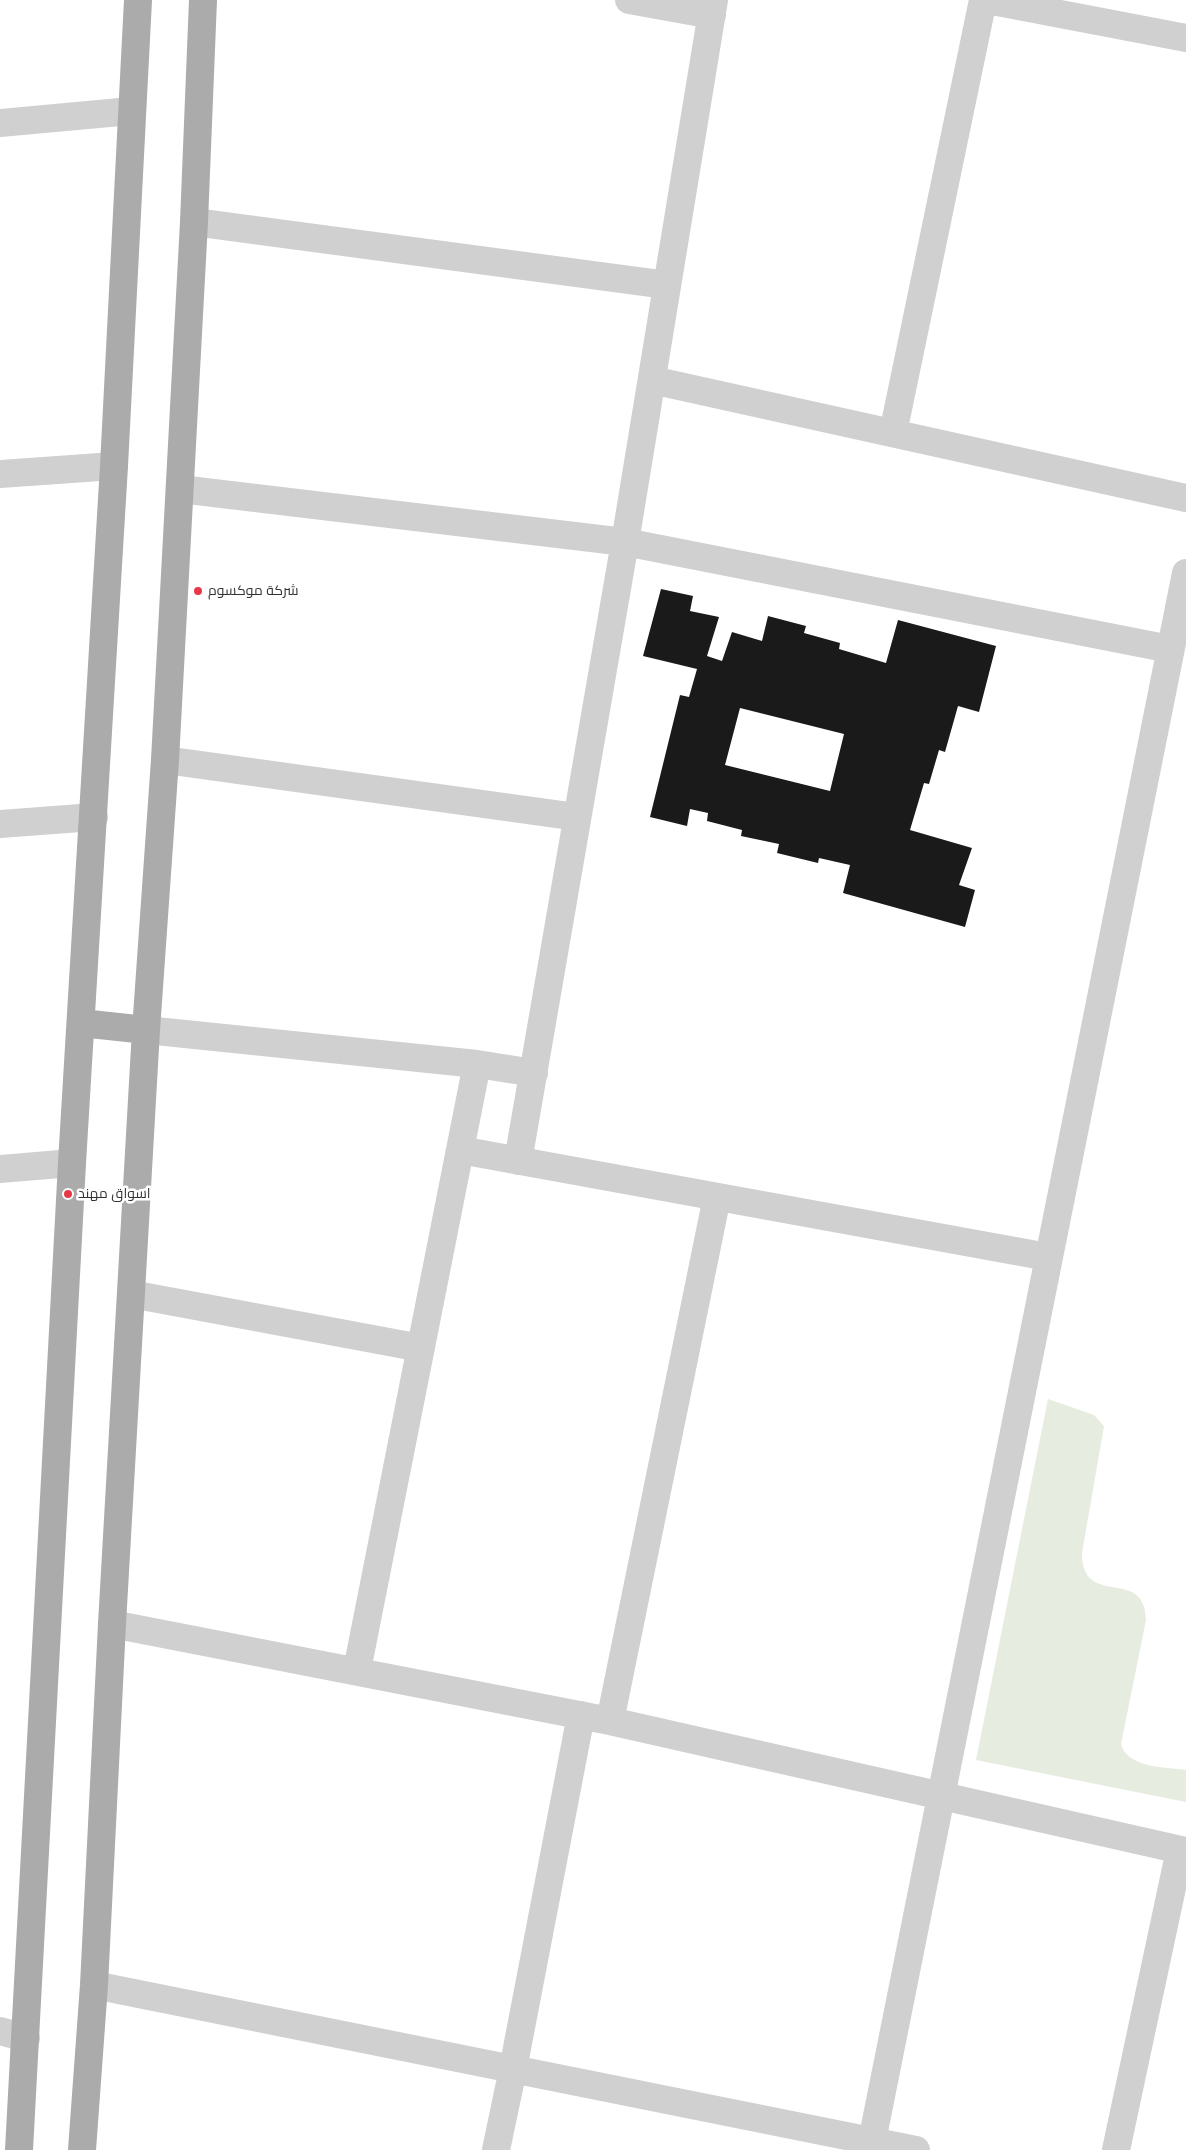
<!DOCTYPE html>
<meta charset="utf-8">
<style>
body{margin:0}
canvas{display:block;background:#fff}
</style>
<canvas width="1186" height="2150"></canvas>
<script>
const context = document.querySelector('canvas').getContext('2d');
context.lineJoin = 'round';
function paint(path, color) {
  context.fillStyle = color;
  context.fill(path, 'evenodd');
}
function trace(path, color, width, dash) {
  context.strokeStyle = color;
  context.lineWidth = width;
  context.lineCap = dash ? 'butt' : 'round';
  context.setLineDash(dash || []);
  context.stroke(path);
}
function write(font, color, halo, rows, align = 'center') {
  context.font = font + ' Roboto,Cairo,sans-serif';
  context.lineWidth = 5;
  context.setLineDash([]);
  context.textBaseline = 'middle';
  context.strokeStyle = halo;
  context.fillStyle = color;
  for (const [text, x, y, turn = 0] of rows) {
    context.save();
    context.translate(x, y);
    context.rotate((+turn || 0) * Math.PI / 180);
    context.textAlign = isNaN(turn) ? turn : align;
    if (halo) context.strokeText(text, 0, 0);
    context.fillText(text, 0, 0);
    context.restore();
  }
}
const green = new Path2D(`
 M1048 1399 1094 1415 1104 1426 1082 1553C1082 1610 1145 1565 1146 1620L1121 1744C1127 1768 1165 1767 1186 1770V1802L976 1760Z`);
const building = new Path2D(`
 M661 589 693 596 690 611 719 617 707 656 722 661 732 632 762 641 768 616 806 626 804 633 840 643 839 649 886 663 898 620 996 646 979 712 958 706 945 752 939 750 929 784 924 783 910 830 972 848 959 885 975 890 965 927 843 893 850 865 819 858 818 863 777 853 779 844 741 836 742 830 707 821 708 813 690 809 687 826 650 817 680 695 689 697 697 669 643 656ZM740 708 844 734 830 791 725 765Z`);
const minor = new Path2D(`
 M629 0 712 15
 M987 0 1186 38
 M0 123 131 111
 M194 222 667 285
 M652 380 1186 498
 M893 433 983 0
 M0 474 114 466
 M180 489 625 542 1170 649
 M165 760 577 817
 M0 824 94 817
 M146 1030 477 1064 534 1073
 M460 1150 1048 1257
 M518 1161 625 542 714 0
 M0 1169 72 1163
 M131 1294 421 1348
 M112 1624 610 1721 1186 1851
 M357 1670 477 1064
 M610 1721 717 1197
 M94 1985 916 2150
 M0 2031 26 2038
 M872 2141 1186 573
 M496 2150 513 2069 581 1715
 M1116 2150 1180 1850`);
const major = new Path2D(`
 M81 1023 146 1030
 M19 2150 72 1163 114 466 138 0
 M82 2150 94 1985 112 1624 146 1030 165 760 194 222 203 0`);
const markers = [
 [198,591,5,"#e63946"],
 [68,1194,5,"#e63946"]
];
const poiNames = [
 ["شركة موكسوم",208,591],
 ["اسواق مهند",78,1194]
];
paint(green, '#e6ecdf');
paint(building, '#1a1a1a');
trace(minor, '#d0d0d0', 28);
trace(major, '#ababab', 28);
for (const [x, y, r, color] of markers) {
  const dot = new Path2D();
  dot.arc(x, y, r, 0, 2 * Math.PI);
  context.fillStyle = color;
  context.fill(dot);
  trace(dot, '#fff', 2);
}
write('14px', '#333', '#fff', poiNames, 'left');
</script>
